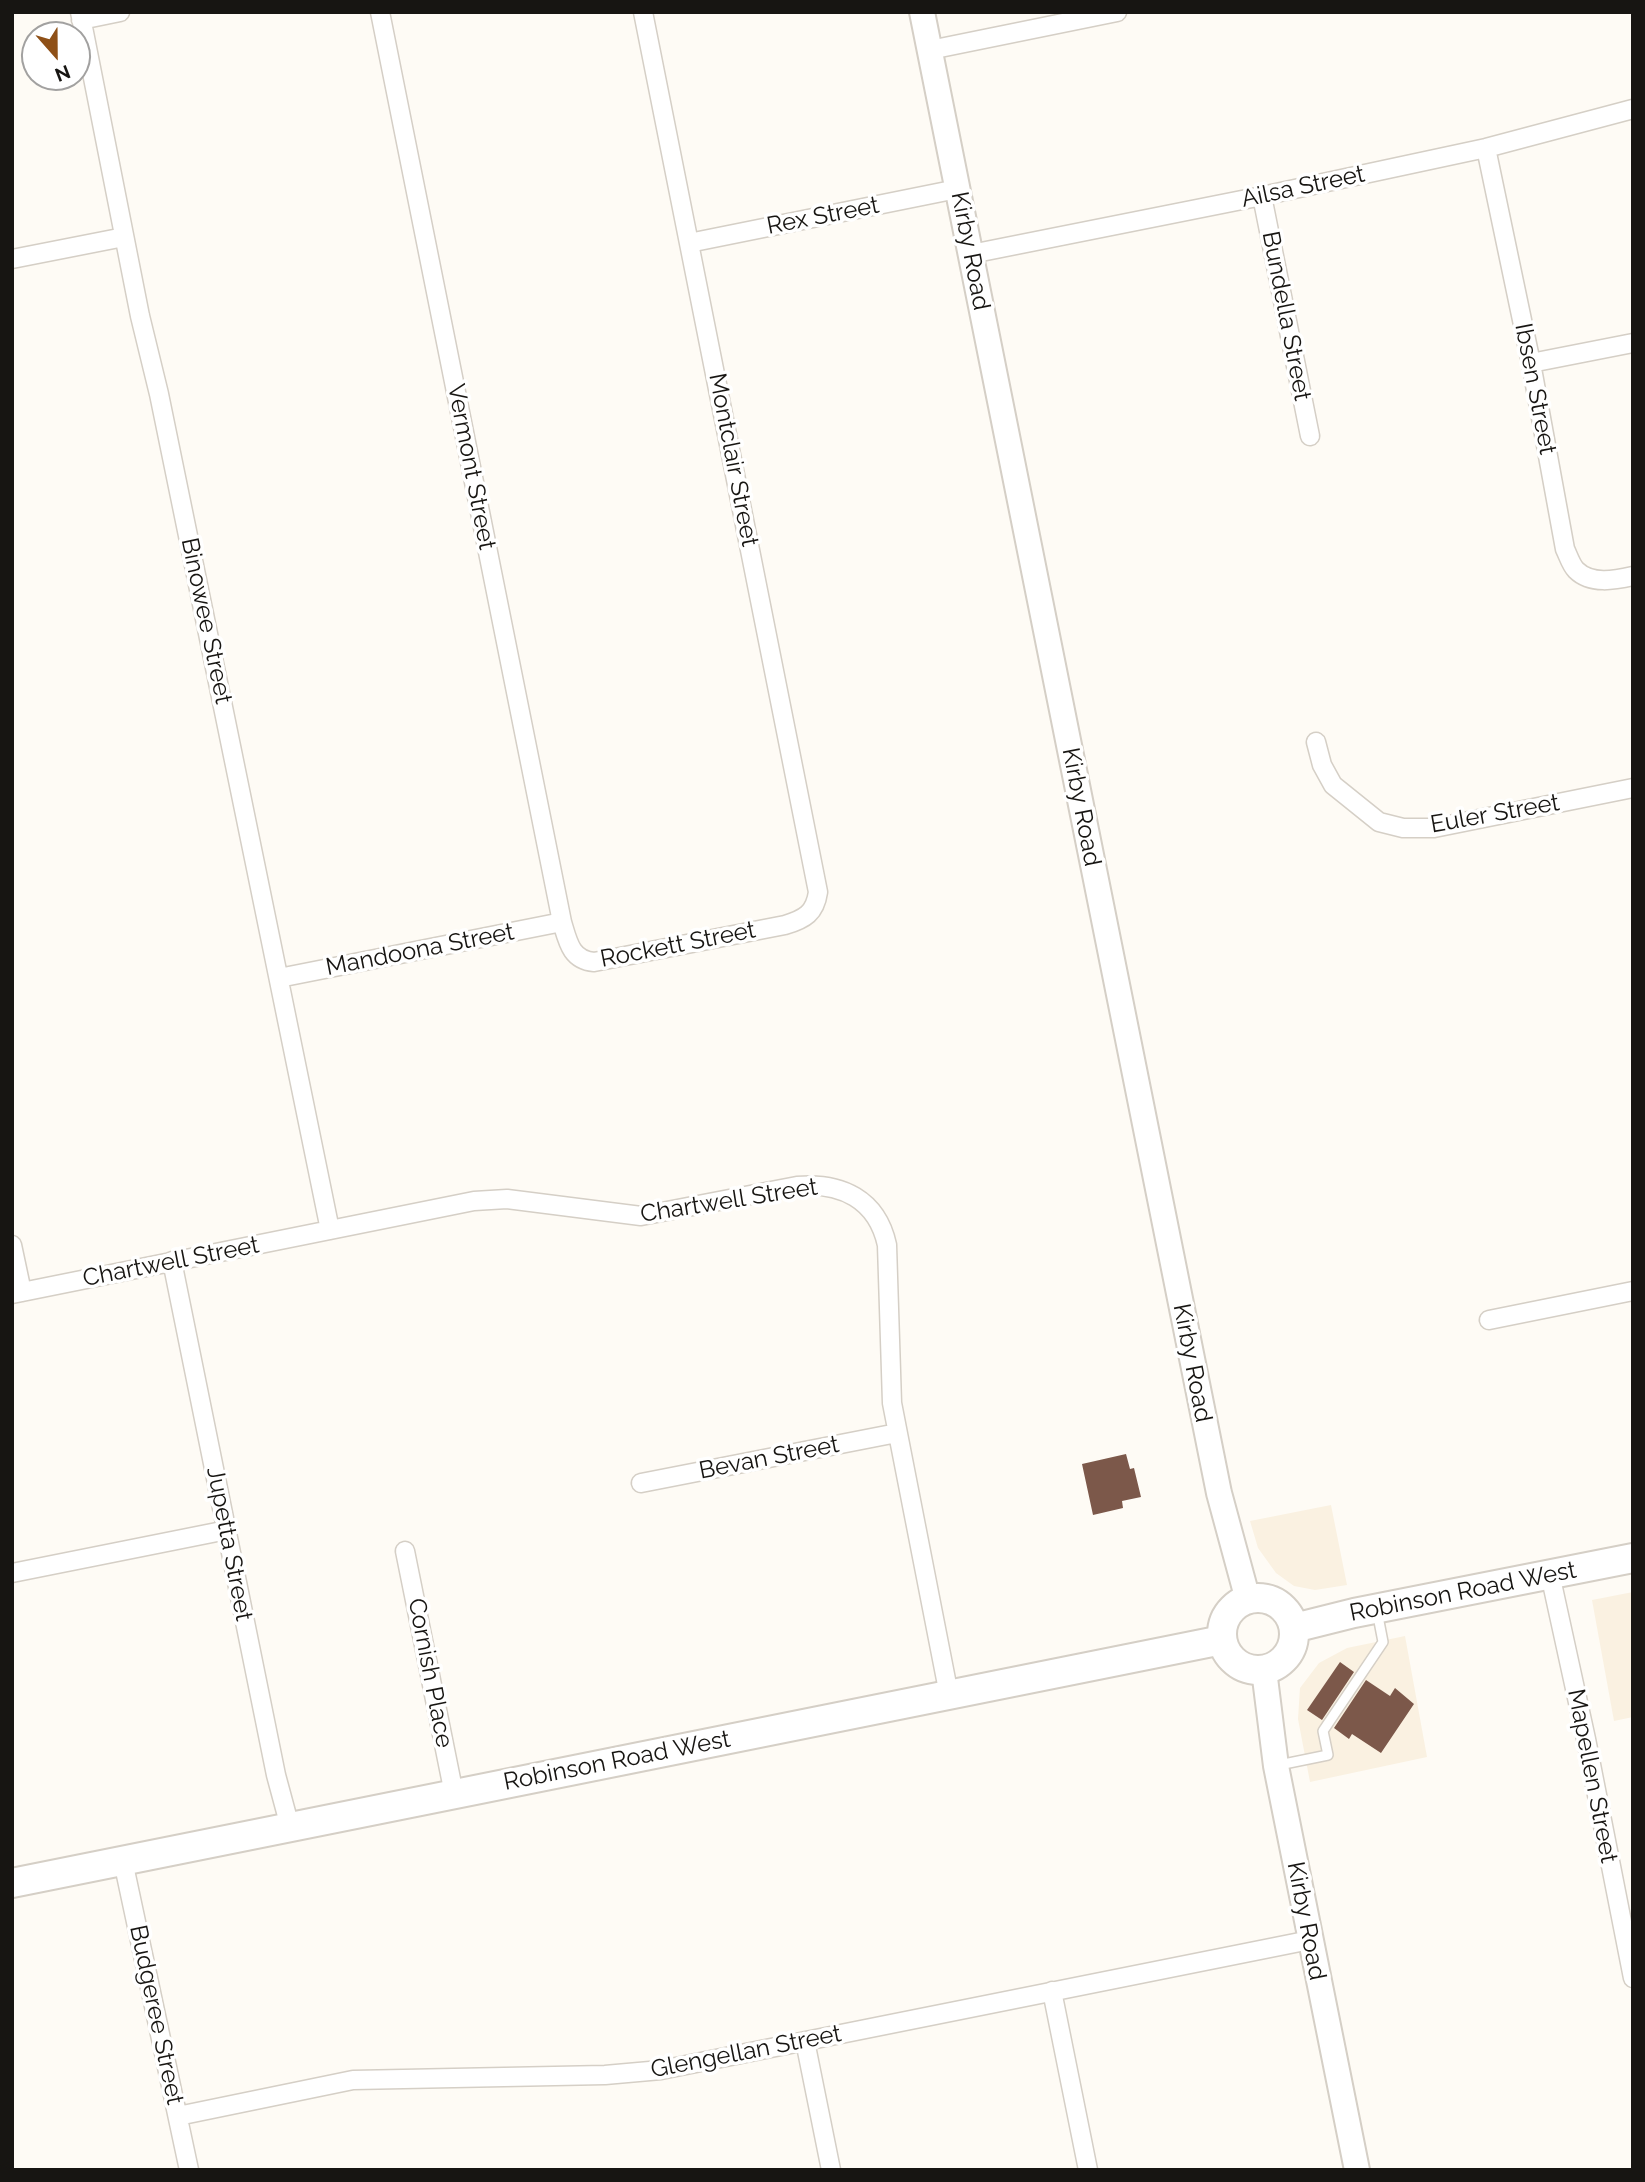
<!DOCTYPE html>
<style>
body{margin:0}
#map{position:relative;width:1645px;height:2182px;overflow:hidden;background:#fefbf5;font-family:Raleway,sans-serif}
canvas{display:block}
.frame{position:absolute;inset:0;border:14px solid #171512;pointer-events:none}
.north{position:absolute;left:21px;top:21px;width:70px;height:70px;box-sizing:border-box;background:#fff;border:2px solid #a2a1a0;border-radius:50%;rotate:159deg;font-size:19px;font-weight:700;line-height:28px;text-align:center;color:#171512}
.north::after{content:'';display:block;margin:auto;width:24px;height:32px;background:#8f5017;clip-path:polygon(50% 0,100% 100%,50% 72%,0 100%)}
</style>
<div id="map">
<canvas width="1645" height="2182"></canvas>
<div class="frame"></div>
<div class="north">N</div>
</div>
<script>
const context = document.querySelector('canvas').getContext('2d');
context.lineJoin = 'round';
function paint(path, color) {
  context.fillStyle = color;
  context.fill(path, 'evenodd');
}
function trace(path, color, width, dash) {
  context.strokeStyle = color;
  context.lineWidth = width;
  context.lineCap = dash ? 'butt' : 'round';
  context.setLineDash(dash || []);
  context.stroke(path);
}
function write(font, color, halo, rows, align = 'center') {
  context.font = font + ' Raleway,sans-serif';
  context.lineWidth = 7;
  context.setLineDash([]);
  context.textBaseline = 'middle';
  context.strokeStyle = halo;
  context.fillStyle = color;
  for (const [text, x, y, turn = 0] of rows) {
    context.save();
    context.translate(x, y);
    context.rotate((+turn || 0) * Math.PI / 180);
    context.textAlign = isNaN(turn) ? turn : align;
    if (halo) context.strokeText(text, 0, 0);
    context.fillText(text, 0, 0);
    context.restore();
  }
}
const built = new Path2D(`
 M1331 1505 1347 1585 1315 1590 1294 1586 1276 1573 1258 1548 1250 1521Z
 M1633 1592V1717L1614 1721 1592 1600Z
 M1405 1636 1427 1757 1310 1782 1298 1719 1300 1688 1319 1663 1347 1648Z`);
const building = new Path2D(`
 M1126 1454 1130 1469 1134 1468 1141 1497 1122 1501 1123 1508 1093 1515 1082 1464Z
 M1340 1662 1354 1672 1322 1720 1307 1710Z
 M1366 1680 1390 1696 1395 1688 1414 1704 1381 1753 1352 1734 1349 1739 1334 1728Z`);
const lane = new Path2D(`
 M1279 1765 1328 1755 1323 1731 1383 1642 1377 1611`);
const street = new Path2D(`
 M80 12 140 316 159 394 330 1230
 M380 12 562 922C568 942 571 960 594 962L785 925C805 919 815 913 818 892L643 12
 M81 20 120 12
 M930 50 1117 12
 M1486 148 1531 363 1565 549C1568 555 1571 565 1576 570 1591 585 1615 580 1633 576
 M1262 196 1310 436
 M689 243 957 189
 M971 254 1262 196 1486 148 1633 109
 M12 259 124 237
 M1531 363 1633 343
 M1316 742 1322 765 1333 785 1379 822 1403 828H1434L1633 788
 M279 978 562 922
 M12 1245 22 1292
 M172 1261 276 1775 290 1827
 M12 1294 474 1201 507 1199 641 1216 797 1186C841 1182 877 1199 887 1245L892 1403 949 1695
 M1489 1320 1633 1291
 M641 1483 897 1433
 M405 1551 454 1794
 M12 1573 227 1530
 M1550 1574 1586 1739 1633 1978
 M123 1861 189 2170
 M1052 1991 1088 2170
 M805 2041 831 2170
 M178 2116 353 2080 605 2075 661 2070 1310 1940`);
const secondary = new Path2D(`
 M922 12 1219 1493 1248 1600
 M1264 1670 1276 1766 1357 2170`);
const primary = new Path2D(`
 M1222 1634a36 36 0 1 1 72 0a36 36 0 1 1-72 0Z
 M1294 1628 1354 1613 1633 1558
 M12 1883 1222 1640`);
const streetNames = [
 ["Ailsa Street",1303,187,-12],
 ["Rex Street",823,216,-11],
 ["Kirby Road",970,251,79],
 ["Bundella Street",1286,316,79],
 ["Ibsen Street",1535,389,79],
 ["Montclair Street",733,460,79],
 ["Vermont Street",471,467,79],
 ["Binowee Street",206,621,78],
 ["Kirby Road",1081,807,79],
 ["Euler Street",1495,814,-10],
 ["Rockett Street",678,945,-11],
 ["Mandoona Street",420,950,-11],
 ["Chartwell Street",729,1201,-9],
 ["Chartwell Street",171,1262,-11],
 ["Kirby Road",1192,1363,79],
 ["Bevan Street",769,1458,-11],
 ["Jupetta Street",229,1544,79],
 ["Robinson Road West",1463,1592,-11],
 ["Cornish Place",430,1673,79],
 ["Robinson Road West",617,1761,-11],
 ["Mapellen Street",1592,1776,79],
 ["Kirby Road",1306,1921,79],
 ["Budgeree Street",156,2015,78],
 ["Glengellan Street",746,2052,-11]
];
paint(built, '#faf1e1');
paint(building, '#7c584a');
trace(lane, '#d5cfc6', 12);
trace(street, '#d5cfc6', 21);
trace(secondary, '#d5cfc6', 28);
trace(primary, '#d5cfc6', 32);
trace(lane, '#fff', 9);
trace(street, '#fff', 18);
trace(secondary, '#fff', 24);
trace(primary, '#fff', 28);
write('24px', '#171512', '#fff', streetNames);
</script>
